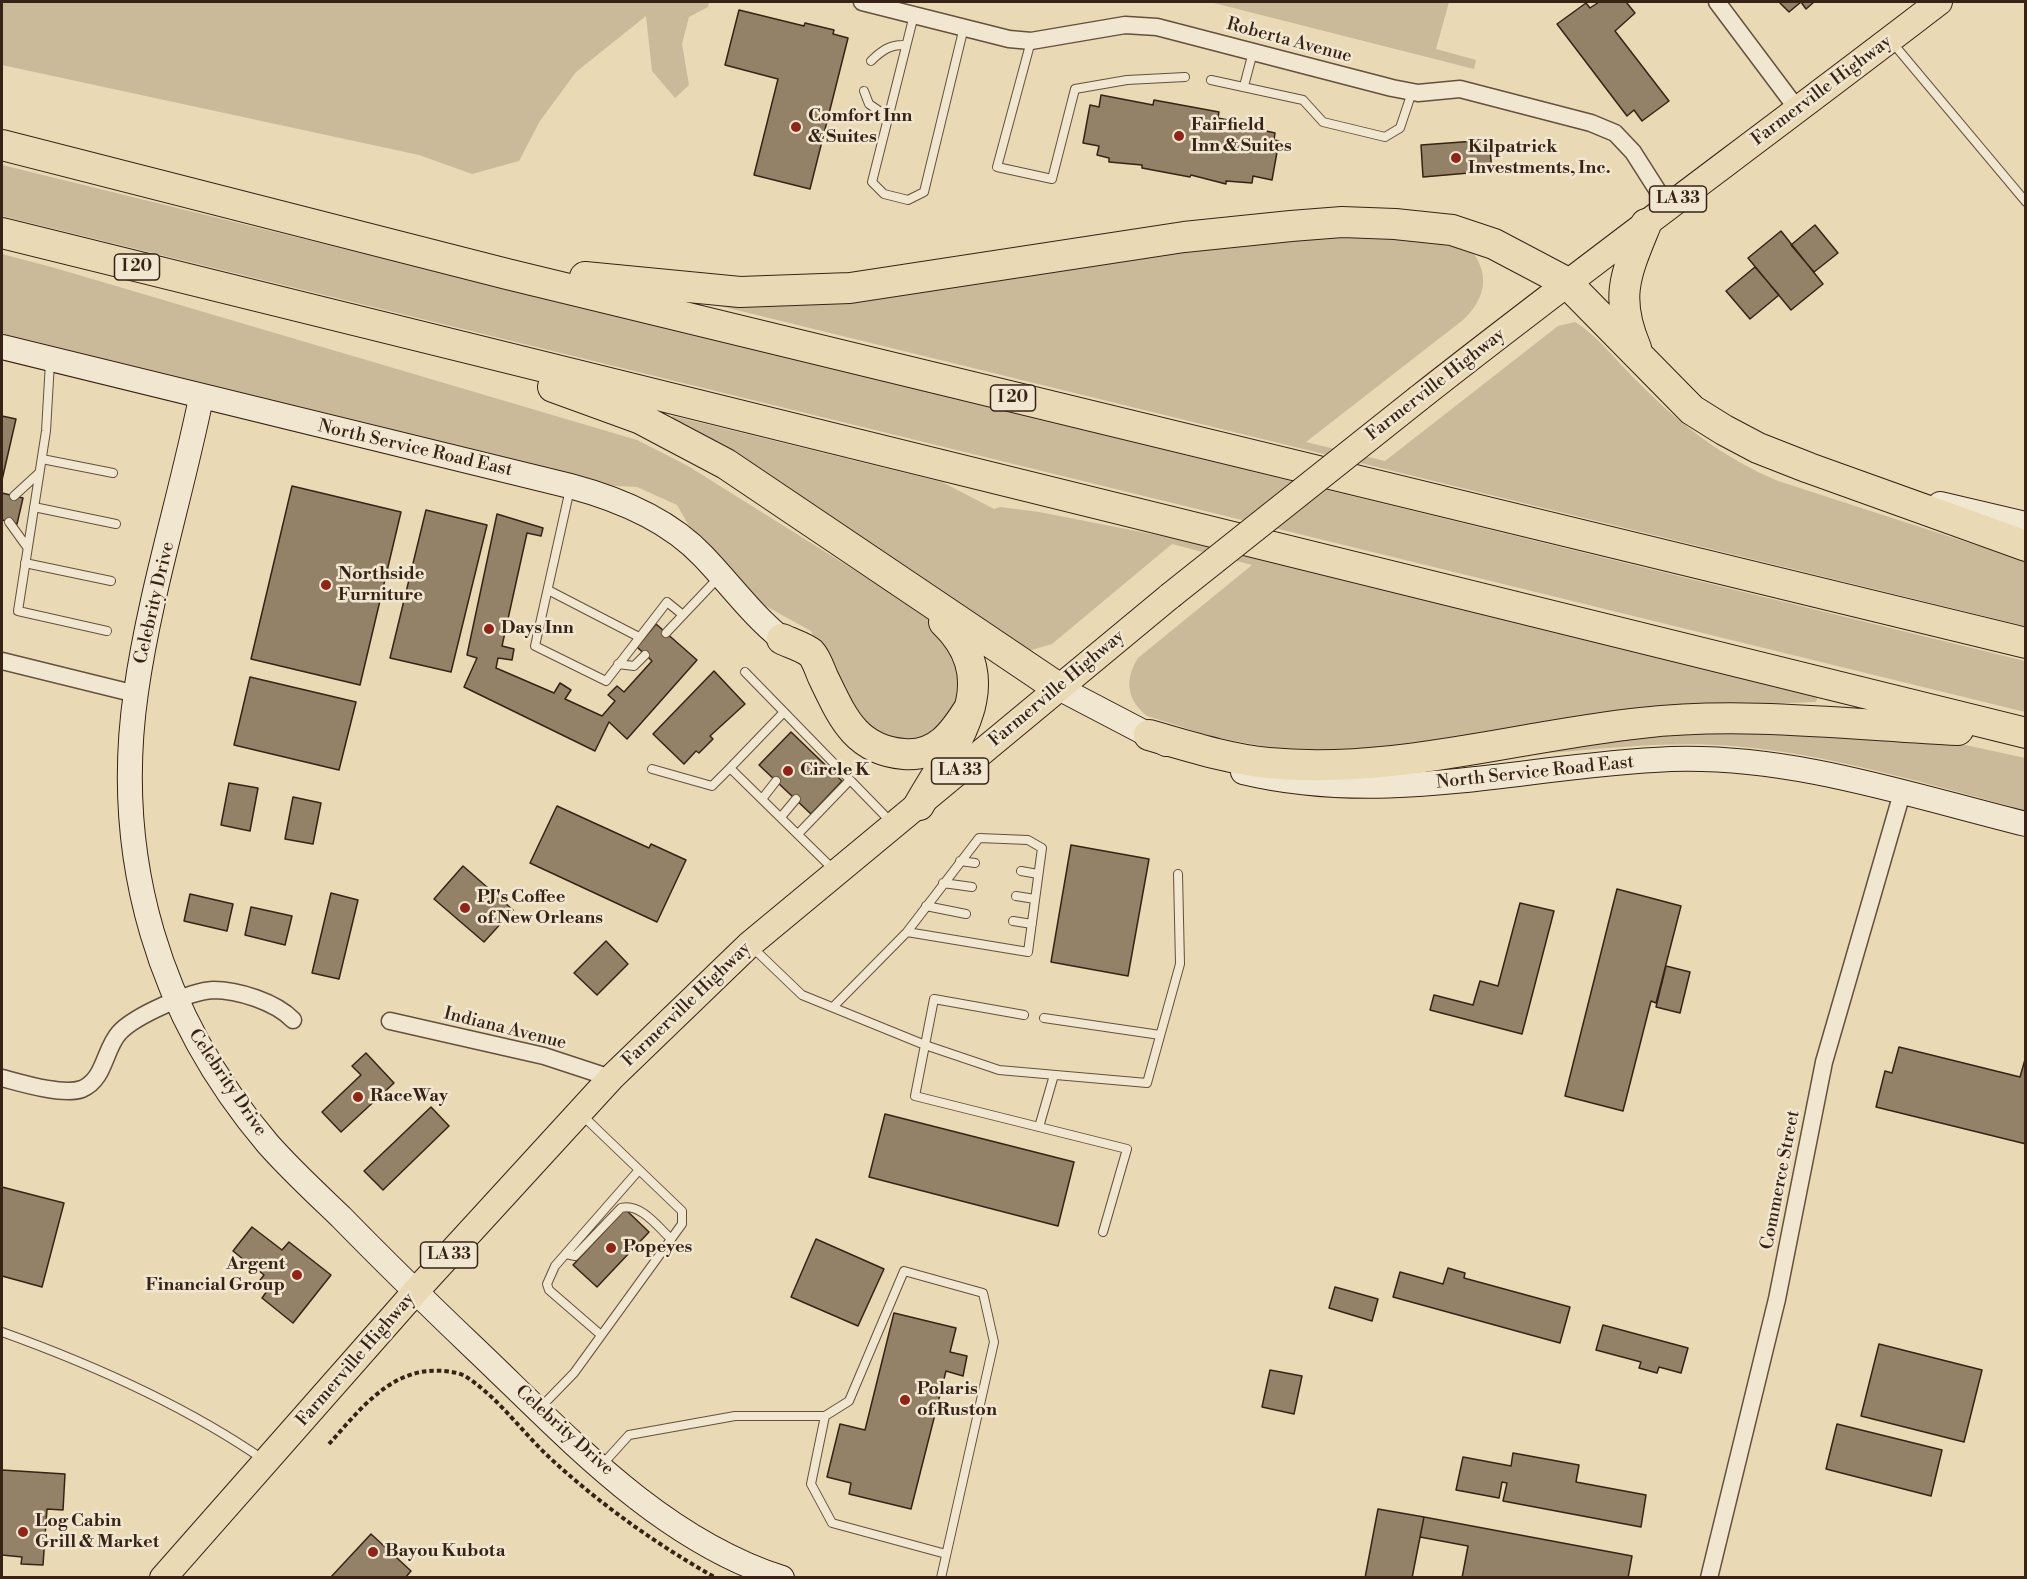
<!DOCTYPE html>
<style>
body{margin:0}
#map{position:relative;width:2027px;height:1579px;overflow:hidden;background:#e9d9b5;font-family:"Libre Bodoni",serif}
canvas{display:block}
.frame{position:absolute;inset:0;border:3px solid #372315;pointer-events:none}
</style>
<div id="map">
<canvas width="2027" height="1579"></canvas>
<div class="frame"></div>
</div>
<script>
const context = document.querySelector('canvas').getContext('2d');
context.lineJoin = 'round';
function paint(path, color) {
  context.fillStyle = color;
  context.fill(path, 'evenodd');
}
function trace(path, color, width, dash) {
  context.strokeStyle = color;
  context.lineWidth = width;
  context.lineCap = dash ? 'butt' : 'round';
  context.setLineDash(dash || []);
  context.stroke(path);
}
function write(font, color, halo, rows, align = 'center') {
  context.font = font + ' "Libre Bodoni",serif';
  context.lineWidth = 5;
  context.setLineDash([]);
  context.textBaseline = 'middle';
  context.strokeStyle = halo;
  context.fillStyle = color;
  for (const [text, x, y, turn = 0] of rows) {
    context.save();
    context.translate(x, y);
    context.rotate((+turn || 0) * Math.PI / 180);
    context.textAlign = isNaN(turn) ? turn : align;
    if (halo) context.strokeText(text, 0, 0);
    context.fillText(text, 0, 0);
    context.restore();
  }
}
const green = new Path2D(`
 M2 2H709L708 7 689 17 682 44 689 85 675 98 652 71 646 16 576 72 540 121 519 161 472 174 419 155 2 65Z
 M1210 2H1449L1436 49 1476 60 1474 69Z
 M2 165 2025 661V712L2 216Z
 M1382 233 1469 248C1491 272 1486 299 1463 320L1306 442 1385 461 1558 326 1575 322C1596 334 1621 366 1639 383 1680 425 1724 458 1778 481L2025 561V626L720 306 1240 241Z
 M2 254 55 268 637 440 688 466 915 608 918 604 959 651 962 697 936 740 874 742 820 654 811 631 753 599 695 536 677 505 637 487 599 485 2 335Z
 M673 416 942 482 994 509 1000 507 1039 512 1172 538 1818 696 1816 702 1675 707 1468 739 1318 753 1272 748 1214 737 1147 716C1127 700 1124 680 1138 658L1252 565 1172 544 1052 644 1028 651 670 419Z
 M1670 730 1943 740 2025 758V810C1929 785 1832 754 1732 746 1671 741 1610 748 1550 753L1549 748Z`);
const building = new Path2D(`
 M1599 2H1626L1635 13 1615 31 1669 101 1642 121 1634 110 1627 116 1557 24 1586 3 1590 8Z
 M1779 2H1814L1806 9 1801 2 1789 12Z
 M739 10 804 26 805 23 834 30 833 34 848 38 810 189 754 175 778 79 725 65Z
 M1101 95 1153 105 1154 100 1219 112 1218 118 1263 127 1262 130 1275 133 1274 140 1279 141 1272 180 1253 176 1252 183 1226 181V184L1191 175 1190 177 1142 168V165L1109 162V158L1097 155 1099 146 1083 143 1090 105 1099 107Z
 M1489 140 1492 171 1423 177 1421 145Z
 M1815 225 1838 253 1814 272 1791 245Z
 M1781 231 1823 284 1791 310 1748 258Z
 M1755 267 1779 295 1750 319 1726 291Z
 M2 416 16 419 2 480Z
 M292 486 401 512 360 685 251 659Z
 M2 493 23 498 17 524 2 520Z
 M426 510 487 525 451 672 390 658Z
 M497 514 543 528 541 536 527 533 502 646 514 649 512 660 498 658 496 668 554 693 560 683 571 690 565 699 602 716 615 701 608 695 617 686 624 692 652 661 637 647 656 624 697 660 627 739 609 722 595 751 464 687 477 658 467 655Z
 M714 671 745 704 710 736 713 739 699 753 696 751 684 764 653 734Z
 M250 677 356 702 339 770 234 745Z
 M791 732 842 781 811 814 759 765Z
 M229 783 258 788 250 831 221 825Z
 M293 797 321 803 313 844 285 839Z
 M557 806 649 848 651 844 686 860 657 922 530 863Z
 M1071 845 1149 859 1128 976 1051 962Z
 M463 866 513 910 484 942 434 899Z
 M1617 889 1681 906 1656 1003 1651 1001 1623 1111 1565 1096Z
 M331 893 358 900 339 979 312 973Z
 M190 894 233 904 227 931 184 921Z
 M1520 903 1554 911 1522 1034 1430 1010 1434 995 1473 1005 1480 981 1498 986Z
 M251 907 292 916 285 945 245 935Z
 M606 941 628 964 597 995 574 973Z
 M1666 966 1690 972 1680 1013 1656 1007Z
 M1899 1047 2020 1077 2026 1056V1144L1876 1107 1885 1071 1892 1073Z
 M366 1053 394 1083 341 1132 322 1112 361 1075 352 1066Z
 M431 1107 449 1126 383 1190 364 1171Z
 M885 1114 1074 1162 1058 1226 869 1177Z
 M2 1187 64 1203 42 1287 2 1276Z
 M625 1209 649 1232 597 1287 573 1265Z
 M252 1227 282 1250 289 1242 331 1275 293 1323 262 1298 267 1291 257 1284 264 1275 258 1270 255 1275 246 1267 249 1264 233 1251Z
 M816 1239 884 1269 858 1326 791 1297Z
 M1448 1268 1465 1273 1464 1278 1570 1307 1560 1343 1393 1297 1400 1272 1443 1284Z
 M1335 1287 1378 1299 1372 1321 1329 1308Z
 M894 1313 956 1328 950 1352 967 1356 963 1376 946 1371 911 1509 849 1494 851 1483 827 1477 840 1424 865 1430Z
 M1603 1325 1688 1348 1681 1373 1659 1367 1657 1373 1639 1368 1641 1362 1596 1350Z
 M1879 1344 1982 1370 1964 1442 1861 1416Z
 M1270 1370 1302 1376 1294 1414 1262 1407Z
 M1837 1424 1942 1450 1931 1496 1826 1469Z
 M1513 1453 1579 1465 1576 1482 1646 1495 1641 1527 1503 1501 1507 1483 1502 1482 1499 1498 1456 1490 1463 1457 1511 1466Z
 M2 1470 65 1474 63 1510 47 1509 43 1565 21 1564 22 1557 2 1555Z
 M1378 1509 1424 1517 1412 1578H1365Z
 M1424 1517 1632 1556 1628 1578H1462L1468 1546 1420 1537Z
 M371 1534 411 1571 405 1578H330Z`);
const path = new Path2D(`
 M329 1444C356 1414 386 1374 429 1371 440 1370 455 1371 465 1376 498 1397 522 1432 550 1458 601 1505 656 1544 716 1578`);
const lane = new Path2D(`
 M914 15 872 182 884 194 908 200 924 192 964 27
 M1031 41 997 167 1052 179 1075 89 1127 80 1185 77
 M1891 41 2026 202
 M871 61C882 50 891 44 906 45
 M1211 80 1303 100 1323 122 1385 137 1400 128 1412 92
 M1244 86 1253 52
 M864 91 869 104 888 117
 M50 362 46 431 18 611 107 631
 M42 459 113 473
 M570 489 535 646 606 681 667 602 683 615 720 576
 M14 496 39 473
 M34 507 116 524
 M9 522 27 547
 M25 563 111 581
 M548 590 639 637
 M666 633 683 615
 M618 664 634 666 645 655
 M745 672 784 712
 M652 769 712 786 730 768
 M762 799 776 781
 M781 817 796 799
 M798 834 850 780
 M960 861 975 863
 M834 870 730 768 784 712 891 822
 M1021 871 1038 874
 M943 883 972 887
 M1016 896 1035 899
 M926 906 966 914
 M1013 921 1032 924
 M752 947 802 995 925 1045 915 1096 1127 1149 1103 1232
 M833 1007 907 932 1028 952 1042 848 1028 840 979 838 907 932
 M1024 1015 934 999 925 1045 999 1070 1147 1083 1180 964 1178 874
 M1044 1018 1160 1035
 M1039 1127 1054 1075
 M566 1254 575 1256 621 1208C641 1203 658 1227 671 1239
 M2 1332C91 1364 186 1406 264 1460
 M601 1335 549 1290 547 1284 555 1266 639 1170
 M539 1409 574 1373 682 1224V1211L582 1115
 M825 1416 811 1484 832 1523 946 1554
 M601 1466 629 1435 735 1416H825L849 1401 904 1271 983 1293 994 1342 941 1578`);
const street = new Path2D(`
 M862 2 1009 39 1031 41 1125 25 1157 27 1392 88 1418 93 1460 89 1591 123 1615 133 1633 152 1668 207
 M1717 2 1798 110
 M2 661 136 694
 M390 1021 544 1056 611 1078
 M2 1078C21 1083 63 1096 82 1089 105 1079 104 1050 119 1033 134 1016 191 991 213 990 238 990 276 1002 293 1020
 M1709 1578 1777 1299 1824 1062 1902 793`);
const secondary = new Path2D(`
 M2 347 570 486C619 499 668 519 703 556 730 584 752 615 782 639
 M201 398C181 496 150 593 136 692 112 859 159 1016 268 1144 291 1170 316 1193 341 1217 384 1261 428 1304 472 1346 564 1433 657 1538 782 1578
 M1940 504 2026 524
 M1057 687 1166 744
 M1243 772C1390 807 1524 765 1671 759 1792 755 1909 795 2026 824`);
const primary = new Path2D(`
 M1419 398C1590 263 1766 135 1939 2
 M163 1578 415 1292 611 1078 749 945 1170 596`);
const highway = new Path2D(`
 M2 145 507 274 2026 643
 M2 233 2026 733
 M585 277 740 292 850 288 1184 237 1291 226 1342 222 1395 224 1452 230 1494 244 1566 282 1692 410 1724 430 1758 448 1809 468 2026 546
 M1636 348C1614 297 1626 273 1646 224
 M553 387 641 419 726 464 1057 687
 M782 639C790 643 804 647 811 653 816 658 820 670 823 677 842 716 855 750 904 754 937 757 954 733 970 707
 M1149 735C1188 746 1228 759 1268 763 1394 775 1517 736 1641 723 1742 711 1856 725 1958 730
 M919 805C953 745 1007 683 944 622`);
const primaryBridge = new Path2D(`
 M1170 596 1419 398`);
const markers = [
 [796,127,6,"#8f2418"],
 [1179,136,6,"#8f2418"],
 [1456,158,6,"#8f2418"],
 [326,585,6,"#8f2418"],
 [489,629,6,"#8f2418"],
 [788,771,6,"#8f2418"],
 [465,908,6,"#8f2418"],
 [358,1097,6,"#8f2418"],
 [611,1248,6,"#8f2418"],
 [297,1275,6,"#8f2418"],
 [905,1400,6,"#8f2418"],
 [23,1532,6,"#8f2418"],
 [373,1552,6,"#8f2418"]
];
const shields = [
 [1678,199,57],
 [137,267,45],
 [1013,398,45],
 [960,771,57],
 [449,1255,57]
];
const shieldNames = [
 ["LA 33",1678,199],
 ["I 20",137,267],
 ["I 20",1013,398],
 ["LA 33",960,771],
 ["LA 33",449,1255]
];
const streetNames = [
 ["Roberta Avenue",1289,41,15],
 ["Farmerville Highway",1822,91,-37],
 ["Farmerville Highway",1436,385,-38],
 ["North Service Road East",415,449,13],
 ["Celebrity Drive",155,603,-77],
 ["Farmerville Highway",1057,689,-40],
 ["North Service Road East",1535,773,-6],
 ["Farmerville Highway",687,1005,-44],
 ["Indiana Avenue",505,1029,14],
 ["Celebrity Drive",227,1083,56],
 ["Commerce Street",1781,1180,-79],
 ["Farmerville Highway",356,1360,-49],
 ["Celebrity Drive",564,1431,42]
];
const poiNames = [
 ["Comfort Inn",808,117],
 ["& Suites",808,138],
 ["Fairfield",1191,126],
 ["Inn & Suites",1191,147],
 ["Kilpatrick",1468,148],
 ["Investments, Inc.",1468,169],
 ["Northside",338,575],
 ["Furniture",338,596],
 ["Days Inn",501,629],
 ["Circle K",800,771],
 ["PJ's Coffee",477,898],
 ["of New Orleans",477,919],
 ["RaceWay",370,1097],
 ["Popeyes",623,1248],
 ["Argent",285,1265,"right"],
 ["Financial Group",285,1286,"right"],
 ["Polaris",917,1390],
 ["of Ruston",917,1411],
 ["Log Cabin",35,1522],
 ["Grill & Market",35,1543],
 ["Bayou Kubota",385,1552]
];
paint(green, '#cbba9a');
paint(building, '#948268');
trace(building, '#372315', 1.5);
trace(lane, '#64503d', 10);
trace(street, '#64503d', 19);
trace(secondary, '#372315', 26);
trace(primary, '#372315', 28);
trace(highway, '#372315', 32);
trace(path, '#372315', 4, [4.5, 3]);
trace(lane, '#f1e6cf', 8);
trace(street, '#f1e6cf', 16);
trace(secondary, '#f1e6cf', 24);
trace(primary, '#e9d9b5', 26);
trace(highway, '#e9d9b5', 30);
trace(primaryBridge, '#372315', 28, []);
trace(primaryBridge, '#e9d9b5', 26);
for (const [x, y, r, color] of markers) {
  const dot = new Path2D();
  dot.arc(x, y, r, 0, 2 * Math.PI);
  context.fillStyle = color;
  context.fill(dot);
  trace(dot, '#f1e6cf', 2);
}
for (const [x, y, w] of shields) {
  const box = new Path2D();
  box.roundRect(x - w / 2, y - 13, w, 26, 4.5);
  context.fillStyle = '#f1e6cf';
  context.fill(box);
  trace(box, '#372315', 1.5);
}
write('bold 16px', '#372315', null, shieldNames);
write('18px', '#372315', '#f1e6cf', streetNames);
write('bold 18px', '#372315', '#f1e6cf', poiNames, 'left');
</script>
